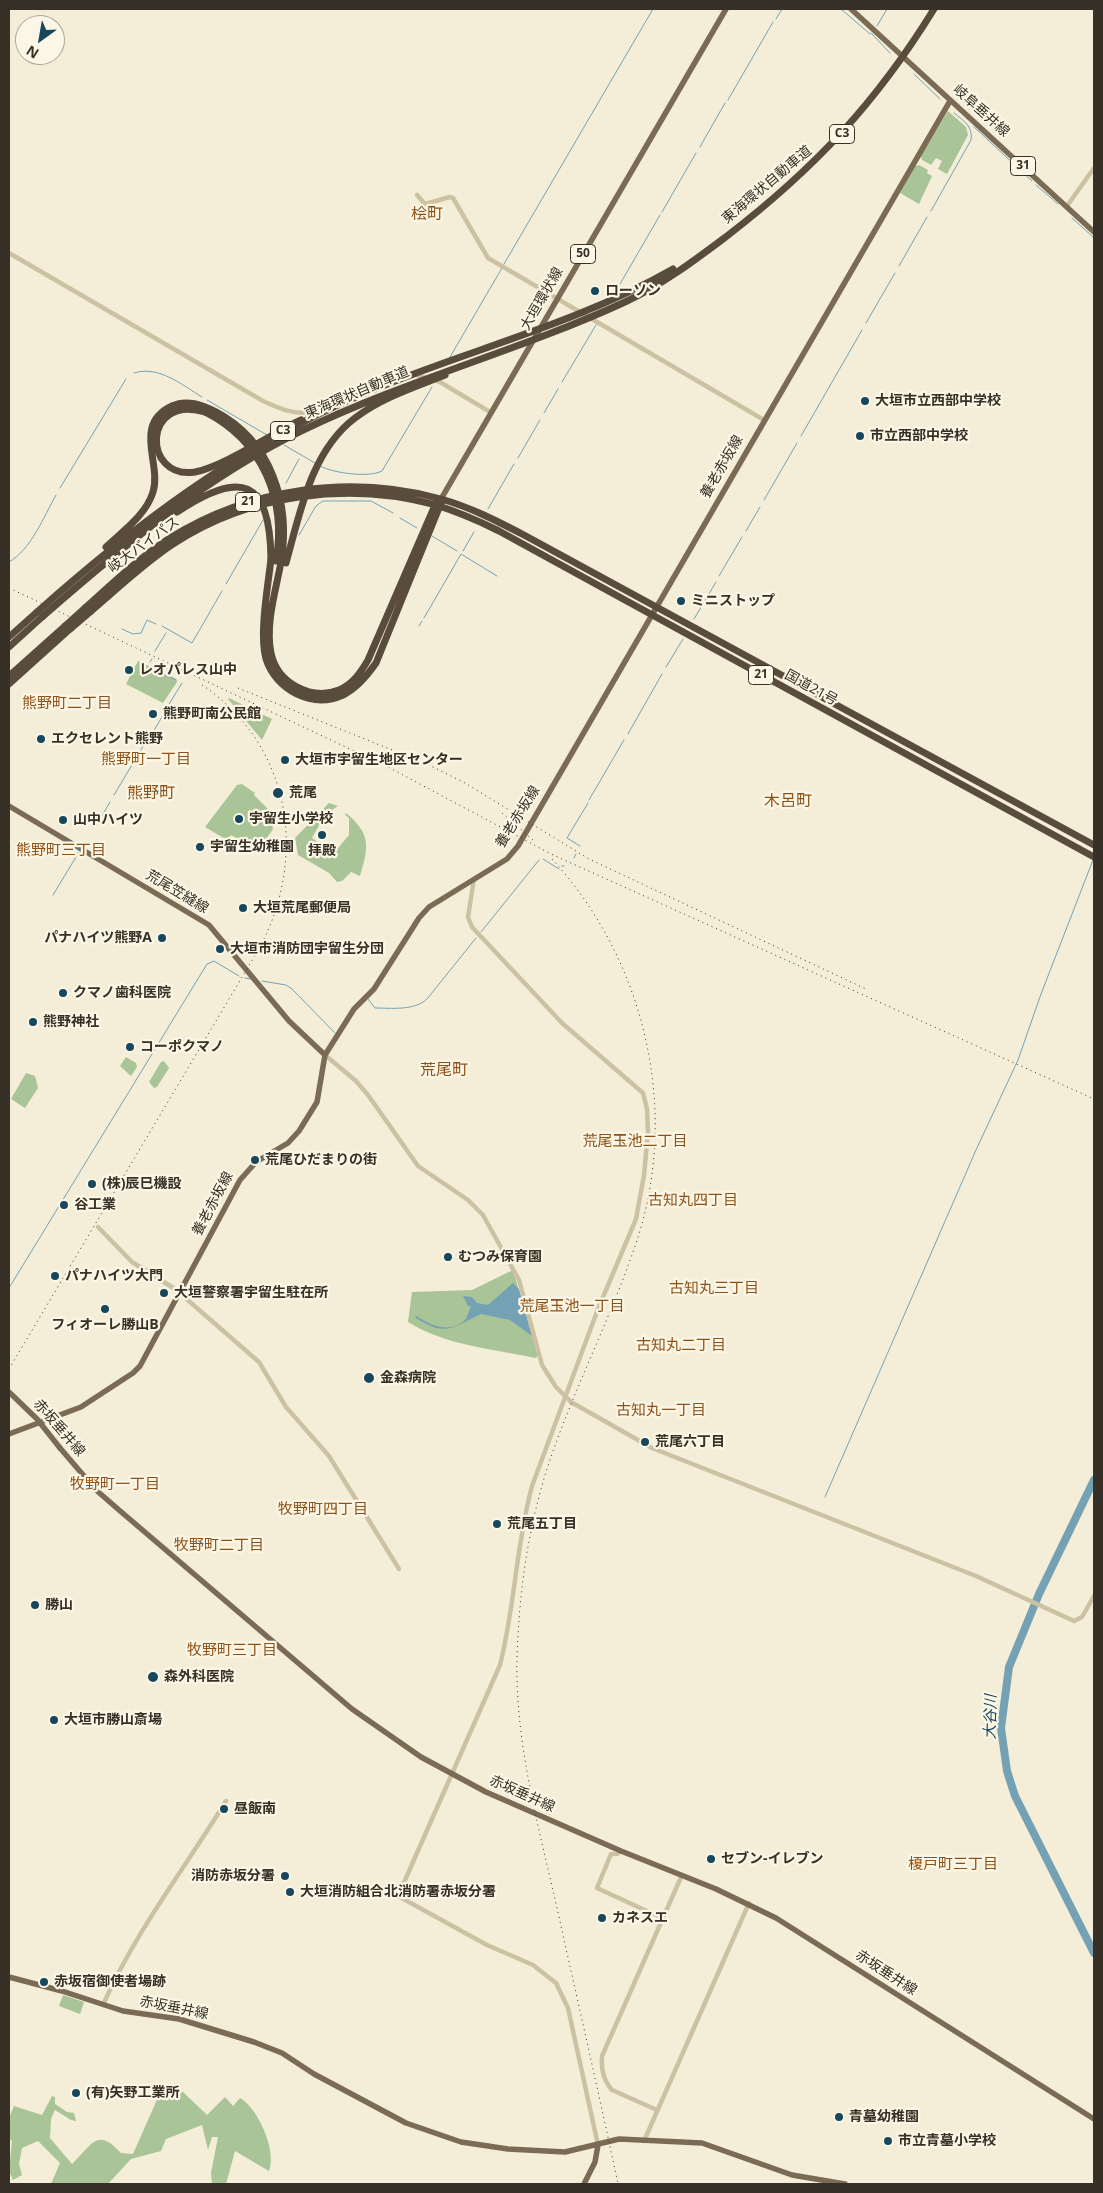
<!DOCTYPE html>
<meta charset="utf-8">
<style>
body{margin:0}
#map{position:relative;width:1103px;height:2193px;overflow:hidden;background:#f4eed8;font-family:"Open Sans",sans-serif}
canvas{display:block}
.frame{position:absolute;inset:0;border:10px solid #373026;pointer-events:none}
.north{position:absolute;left:15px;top:15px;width:50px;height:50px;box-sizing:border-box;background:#fbf6e5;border:1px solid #ada799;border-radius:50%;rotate:212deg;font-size:14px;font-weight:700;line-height:20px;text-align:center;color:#373026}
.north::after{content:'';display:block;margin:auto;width:18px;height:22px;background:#17475d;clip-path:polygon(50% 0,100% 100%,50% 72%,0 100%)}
</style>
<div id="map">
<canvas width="1103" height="2193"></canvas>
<div class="frame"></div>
<div class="north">N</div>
</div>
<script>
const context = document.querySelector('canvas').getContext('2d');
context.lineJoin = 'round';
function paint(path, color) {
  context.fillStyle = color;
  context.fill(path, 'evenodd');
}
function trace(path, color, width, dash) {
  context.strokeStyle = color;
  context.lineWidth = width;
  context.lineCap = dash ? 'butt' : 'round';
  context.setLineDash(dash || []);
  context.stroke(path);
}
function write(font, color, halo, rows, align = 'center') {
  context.font = font + ' "Open Sans","Noto Sans JP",sans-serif';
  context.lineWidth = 4.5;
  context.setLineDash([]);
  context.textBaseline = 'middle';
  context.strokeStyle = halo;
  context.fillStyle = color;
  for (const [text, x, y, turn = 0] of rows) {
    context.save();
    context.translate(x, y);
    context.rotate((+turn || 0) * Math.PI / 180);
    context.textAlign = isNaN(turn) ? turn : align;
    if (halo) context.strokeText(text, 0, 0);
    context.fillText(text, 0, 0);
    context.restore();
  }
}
const green = new Path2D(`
 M948 111 966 127 968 135 947 174 938 169 942 161 936 158 931 165 922 160 921 156Z
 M919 165 928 170 927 173 932 176 919 204 900 193 915 166Z
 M138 661 176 679 177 682 163 703 126 684Z
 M229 698 272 719 262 740 228 699Z
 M242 784 255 793 254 795 268 809 273 829C268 838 262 841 256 850L231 835 227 840 205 827 237 785Z
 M329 803 338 806 325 815 312 838 334 853 349 835V818L345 815 346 813C371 834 369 846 360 876L351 872 342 881 337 882 329 873 298 855 295 838Z
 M126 1057 136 1063 137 1067 131 1076 120 1066Z
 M164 1061 169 1068 157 1087 154 1088 149 1082 161 1062Z
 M26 1073 35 1076 38 1088 25 1108 11 1099Z
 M513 1270 538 1356 535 1358C493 1349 444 1345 408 1322L412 1292 472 1290Z
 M63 1995 84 2002 80 2014 59 2006Z
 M161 2083 183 2092 207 2115 225 2097 233 2106 240 2098C258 2108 277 2151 269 2171L235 2151 226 2184H212L211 2173 218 2137H212L208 2150 202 2125 166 2139 161 2151 131 2159 108 2184H51L60 2163 38 2141 22 2148 19 2164 22 2175 13 2180 9 2171 12 2141 9 2138V2118L14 2106 42 2115 52 2096 55 2097V2104L67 2112 74 2113 76 2121 71 2120 55 2110 51 2119 50 2138 72 2164C93 2144 97 2127 121 2153L133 2154 156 2102Z`);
const water = new Path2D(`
 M513 1283 519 1289 532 1336 510 1320 481 1314C452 1328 446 1337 416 1318L415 1315C429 1325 449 1334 464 1321 468 1317 469 1310 471 1306H468L463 1296 472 1297 477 1303 488 1305Z`);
const stream = new Path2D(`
 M841 9 870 34
 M776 19 782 9
 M877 26 887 9
 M871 33 890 53
 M914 74 940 99
 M728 100 773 22
 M974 127 1032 181
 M700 147 725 103
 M1036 185 1058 204
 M931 211 971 140C973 126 964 121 954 113
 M662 212 696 153
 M1072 218 1094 238
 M504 264 653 9
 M899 266 927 217
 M620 284 660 215
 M866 323 895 273
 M450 357 502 268
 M134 373C159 365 182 385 202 397
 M562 382 596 325
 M207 400 267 435
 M544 413 558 389
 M801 436 862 330
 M284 445 315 463
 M518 458 540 420
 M320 466C333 473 368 478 382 471L432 387
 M286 483 299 459
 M60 488 126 379
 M764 500 797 443
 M488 509 514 464
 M400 518 417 528
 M746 531 760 507
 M299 535 316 506 323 501H371L393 513
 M432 536 457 551
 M463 551 474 532
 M9 562C31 550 44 516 56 495
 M719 576 742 537
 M226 584 263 520
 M424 618 461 554 497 576
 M694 619 716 582
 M162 626 192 643 222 591
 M419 626 422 621
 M122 629 133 634 141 633 147 620 156 624
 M155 651 166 633
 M150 662 152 659
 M148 667 176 680
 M666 667 683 639
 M168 706 182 683
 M153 732 165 712
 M628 734 662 674
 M114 795 148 738
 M589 800 624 740
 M96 826 110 802
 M580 846 567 838 588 803
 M574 858 576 854
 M543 859 559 869
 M562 866H564
 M53 895 79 852
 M481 932 539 860
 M245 978 251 979
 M262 981 286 985 292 989 335 1033
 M368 999 375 1008C391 1008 414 1011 427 999L476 938
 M9 1288 207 964 214 961 239 976
 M825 1497 976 1150 1018 1060 1041 994 1093 860`);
const river = new Path2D(`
 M1094 1480 1039 1594 1009 1667 1001 1728 1007 1771 1015 1796 1094 1953`);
const minor = new Path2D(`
 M417 195 425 204 450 197 453 198 488 258 764 420
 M1067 206 1094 168
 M9 253 263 401C277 407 292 415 308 412 343 407 369 374 409 374
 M416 375 440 382 490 412
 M474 879 468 917 472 927 562 1023 643 1093 647 1109 648 1132 644 1175 636 1219 598 1309 532 1486C516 1545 515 1606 500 1665L398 1896 487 1945 533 1965 556 1983 568 2008 598 2145
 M325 1055 356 1081 368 1095 418 1166 468 1200 483 1215 519 1280 542 1365 556 1387 571 1402 652 1448 976 1576 1074 1621 1082 1617 1094 1596
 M98 1227 132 1262 175 1289 259 1362 286 1407 329 1456 399 1569
 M621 1851 617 1854H611L597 1888 662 1918
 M103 2005C135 1932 185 1868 226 1801
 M657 2110 612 2090C604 2081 601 2068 602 2056L682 1875
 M644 2141 749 1903`);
const major = new Path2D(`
 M851 9 1094 232
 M441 499 726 9
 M9 806 209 925 289 1021 325 1055
 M9 1434 81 1407 133 1373 140 1366 240 1180 256 1162 288 1143 299 1131 317 1102 325 1055 354 1009 374 989 419 918 429 907 507 859 518 846 950 101
 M60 1448 96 1490 119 1510 352 1709 421 1757 486 1792 621 1851 716 1889 776 1918 1094 2119
 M9 1977 62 1991 123 2011 179 2019 254 2042 282 2053 314 2074 406 2123 461 2142 508 2149 565 2152 619 2139 702 2143 792 2175 845 2184
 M584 2184 595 2162 598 2145`);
const highway = new Path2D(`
 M205 412C142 393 142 480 195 472 223 467 273 433 301 420
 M271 559C268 586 259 634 266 659 276 690 312 709 343 695 357 688 367 676 376 663L441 503
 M281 562C276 590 265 624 271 653 277 683 311 701 339 690 353 684 361 672 368 660L436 503
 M85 608C113 583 139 558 170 538 250 488 350 474 441 499 470 507 497 521 524 535L1094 845
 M91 611C118 588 144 563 173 544 249 494 349 481 436 505 458 512 479 521 499 531L1094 857
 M9 637 37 612
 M9 647 42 617
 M9 676 65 626
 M9 684 70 629`);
const rail = new Path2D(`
 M9 588 388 767 551 854 1094 1099
 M238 688 427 764 465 783 589 859 868 990
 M502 813 534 841
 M552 859C643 958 679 1104 639 1234 615 1309 578 1380 552 1454 529 1520 519 1589 517 1659 515 1739 537 1821 555 1899 576 1994 598 2089 618 2184
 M9 1369 260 947C309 854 290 742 199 683`);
const majorBridge = new Path2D(`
 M9 1392 37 1419 60 1448`);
const highwayBridge = new Path2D(`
 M205 412C262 441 287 499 276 561
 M177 512C242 469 270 479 271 559
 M106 547C123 531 146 515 153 492 162 463 132 425 172 406 187 399 202 405 216 412 271 441 291 503 281 562
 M286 563C300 513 311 451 355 418 381 398 415 387 445 375
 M37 612C136 524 235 449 358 396 463 351 573 326 673 269
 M42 617C122 547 205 478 301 431 406 380 519 351 625 302 662 285 695 260 727 236 815 168 876 103 934 9
 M65 626 85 608
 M70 629 91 611`);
const markers = [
 [595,291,5,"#17475d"],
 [865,401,5,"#17475d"],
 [860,436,5,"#17475d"],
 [681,601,5,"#17475d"],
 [129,670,5,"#17475d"],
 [153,714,5,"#17475d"],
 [41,739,5,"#17475d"],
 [285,760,5,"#17475d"],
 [278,793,6,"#17475d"],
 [239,819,5,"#17475d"],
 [63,820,5,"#17475d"],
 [322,835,5,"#17475d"],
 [200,847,5,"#17475d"],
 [243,908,5,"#17475d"],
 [162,938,5,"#17475d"],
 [220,949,5,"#17475d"],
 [63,993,5,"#17475d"],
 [33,1022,5,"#17475d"],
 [130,1047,5,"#17475d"],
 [255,1160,5,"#17475d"],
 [92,1184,5,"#17475d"],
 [64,1205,5,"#17475d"],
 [448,1257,5,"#17475d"],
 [55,1276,5,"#17475d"],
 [164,1293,5,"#17475d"],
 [105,1309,5,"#17475d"],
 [369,1378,6,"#17475d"],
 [645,1442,5,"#17475d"],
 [497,1524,5,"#17475d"],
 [35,1605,5,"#17475d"],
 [153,1677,6,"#17475d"],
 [54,1720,5,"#17475d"],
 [224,1809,5,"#17475d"],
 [711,1859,5,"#17475d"],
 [285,1876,5,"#17475d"],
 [290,1892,5,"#17475d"],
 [602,1918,5,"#17475d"],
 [44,1982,5,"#17475d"],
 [76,2093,5,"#17475d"],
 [839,2117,5,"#17475d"],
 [888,2141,5,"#17475d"]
];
const shields = [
 [842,134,25],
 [1023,166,25],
 [583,254,25],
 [283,431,25],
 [248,502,25],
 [761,675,25]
];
const shieldNames = [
 ["C3",842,134],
 ["31",1023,166],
 ["50",583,254],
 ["C3",283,431],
 ["21",248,502],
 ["21",761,675]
];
const streetNames = [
 ["岐阜垂井線",981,111,42],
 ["東海環状自動車道",767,185,-40],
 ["大垣環状線",542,299,-60],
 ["東海環状自動車道",357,393,-23],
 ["養老赤坂線",722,467,-60],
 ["岐大バイパス",144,545,-36],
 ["国道21号",811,688,29],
 ["養老赤坂線",518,817,-58],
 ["荒尾笠縫線",177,892,31],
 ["養老赤坂線",213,1204,-62],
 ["赤坂垂井線",59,1428,49],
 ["赤坂垂井線",522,1794,24],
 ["赤坂垂井線",886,1973,33],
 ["赤坂垂井線",174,2008,11]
];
const poiNames = [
 ["ローソン",605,291],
 ["大垣市立西部中学校",875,401],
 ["市立西部中学校",870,436],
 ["ミニストップ",691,601],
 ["レオパレス山中",139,670],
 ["熊野町南公民館",163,714],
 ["エクセレント熊野",51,739],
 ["大垣市宇留生地区センター",295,760],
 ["荒尾",289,793],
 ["宇留生小学校",249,819],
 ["山中ハイツ",73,820],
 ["宇留生幼稚園",210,847],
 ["拝殿",322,851,"center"],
 ["大垣荒尾郵便局",253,908],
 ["パナハイツ熊野A",152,938,"right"],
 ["大垣市消防団宇留生分団",230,949],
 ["クマノ歯科医院",73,993],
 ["熊野神社",43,1022],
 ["コーポクマノ",140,1047],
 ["荒尾ひだまりの街",265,1160],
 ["(株)辰巳機設",102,1184],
 ["谷工業",74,1205],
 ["むつみ保育園",458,1257],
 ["パナハイツ大門",65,1276],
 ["大垣警察署宇留生駐在所",174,1293],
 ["フィオーレ勝山B",105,1325,"center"],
 ["金森病院",380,1378],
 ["荒尾六丁目",655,1442],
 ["荒尾五丁目",507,1524],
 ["勝山",45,1605],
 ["森外科医院",164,1677],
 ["大垣市勝山斎場",64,1720],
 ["昼飯南",234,1809],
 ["セブン-イレブン",721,1859],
 ["消防赤坂分署",275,1876,"right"],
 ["大垣消防組合北消防署赤坂分署",300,1892],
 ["カネスエ",612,1918],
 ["赤坂宿御使者場跡",54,1982],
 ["(有)矢野工業所",86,2093],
 ["青墓幼稚園",849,2117],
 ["市立青墓小学校",898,2141]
];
const neighbourhoodNames = [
 ["熊野町二丁目",67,704],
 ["熊野町一丁目",146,760],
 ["熊野町三丁目",61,851],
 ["荒尾玉池二丁目",635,1142],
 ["古知丸四丁目",693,1201],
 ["古知丸三丁目",714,1289],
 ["荒尾玉池一丁目",572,1307],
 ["古知丸二丁目",681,1346],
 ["古知丸一丁目",661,1411],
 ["牧野町一丁目",115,1485],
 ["牧野町四丁目",323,1510],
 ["牧野町二丁目",219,1546],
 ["牧野町三丁目",232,1651],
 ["榎戸町三丁目",953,1865]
];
const waterNames = [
 ["大谷川",991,1717,-89]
];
const quarterNames = [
 ["桧町",427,214],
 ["熊野町",151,793],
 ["木呂町",788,801],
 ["荒尾町",444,1070]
];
paint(green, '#a9c497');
paint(water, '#74a1b4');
trace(stream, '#74a1b4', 1);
trace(river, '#74a1b4', 8);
trace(minor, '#cdc1a3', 4.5);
trace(major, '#7b6b55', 5.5);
trace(highway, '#594c3c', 7);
trace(rail, '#373026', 1, [1, 4]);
trace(majorBridge, '#7b6b55', 5.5);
trace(highwayBridge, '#594c3c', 7);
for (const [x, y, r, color] of markers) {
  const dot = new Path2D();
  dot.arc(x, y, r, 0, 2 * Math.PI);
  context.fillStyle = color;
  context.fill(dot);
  trace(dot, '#fbf6e5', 2);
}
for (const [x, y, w] of shields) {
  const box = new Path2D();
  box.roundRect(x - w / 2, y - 9.5, w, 19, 4);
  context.fillStyle = '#fbf6e5';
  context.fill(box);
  trace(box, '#373026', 1);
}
write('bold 12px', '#373026', null, shieldNames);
write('14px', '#373026', '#fbf6e5', streetNames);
write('bold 14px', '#373026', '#fbf6e5', poiNames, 'left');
write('15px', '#8e5117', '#fbf6e5', neighbourhoodNames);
write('italic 15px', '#17475d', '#fbf6e5', waterNames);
write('16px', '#8e5117', '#fbf6e5', quarterNames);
</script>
